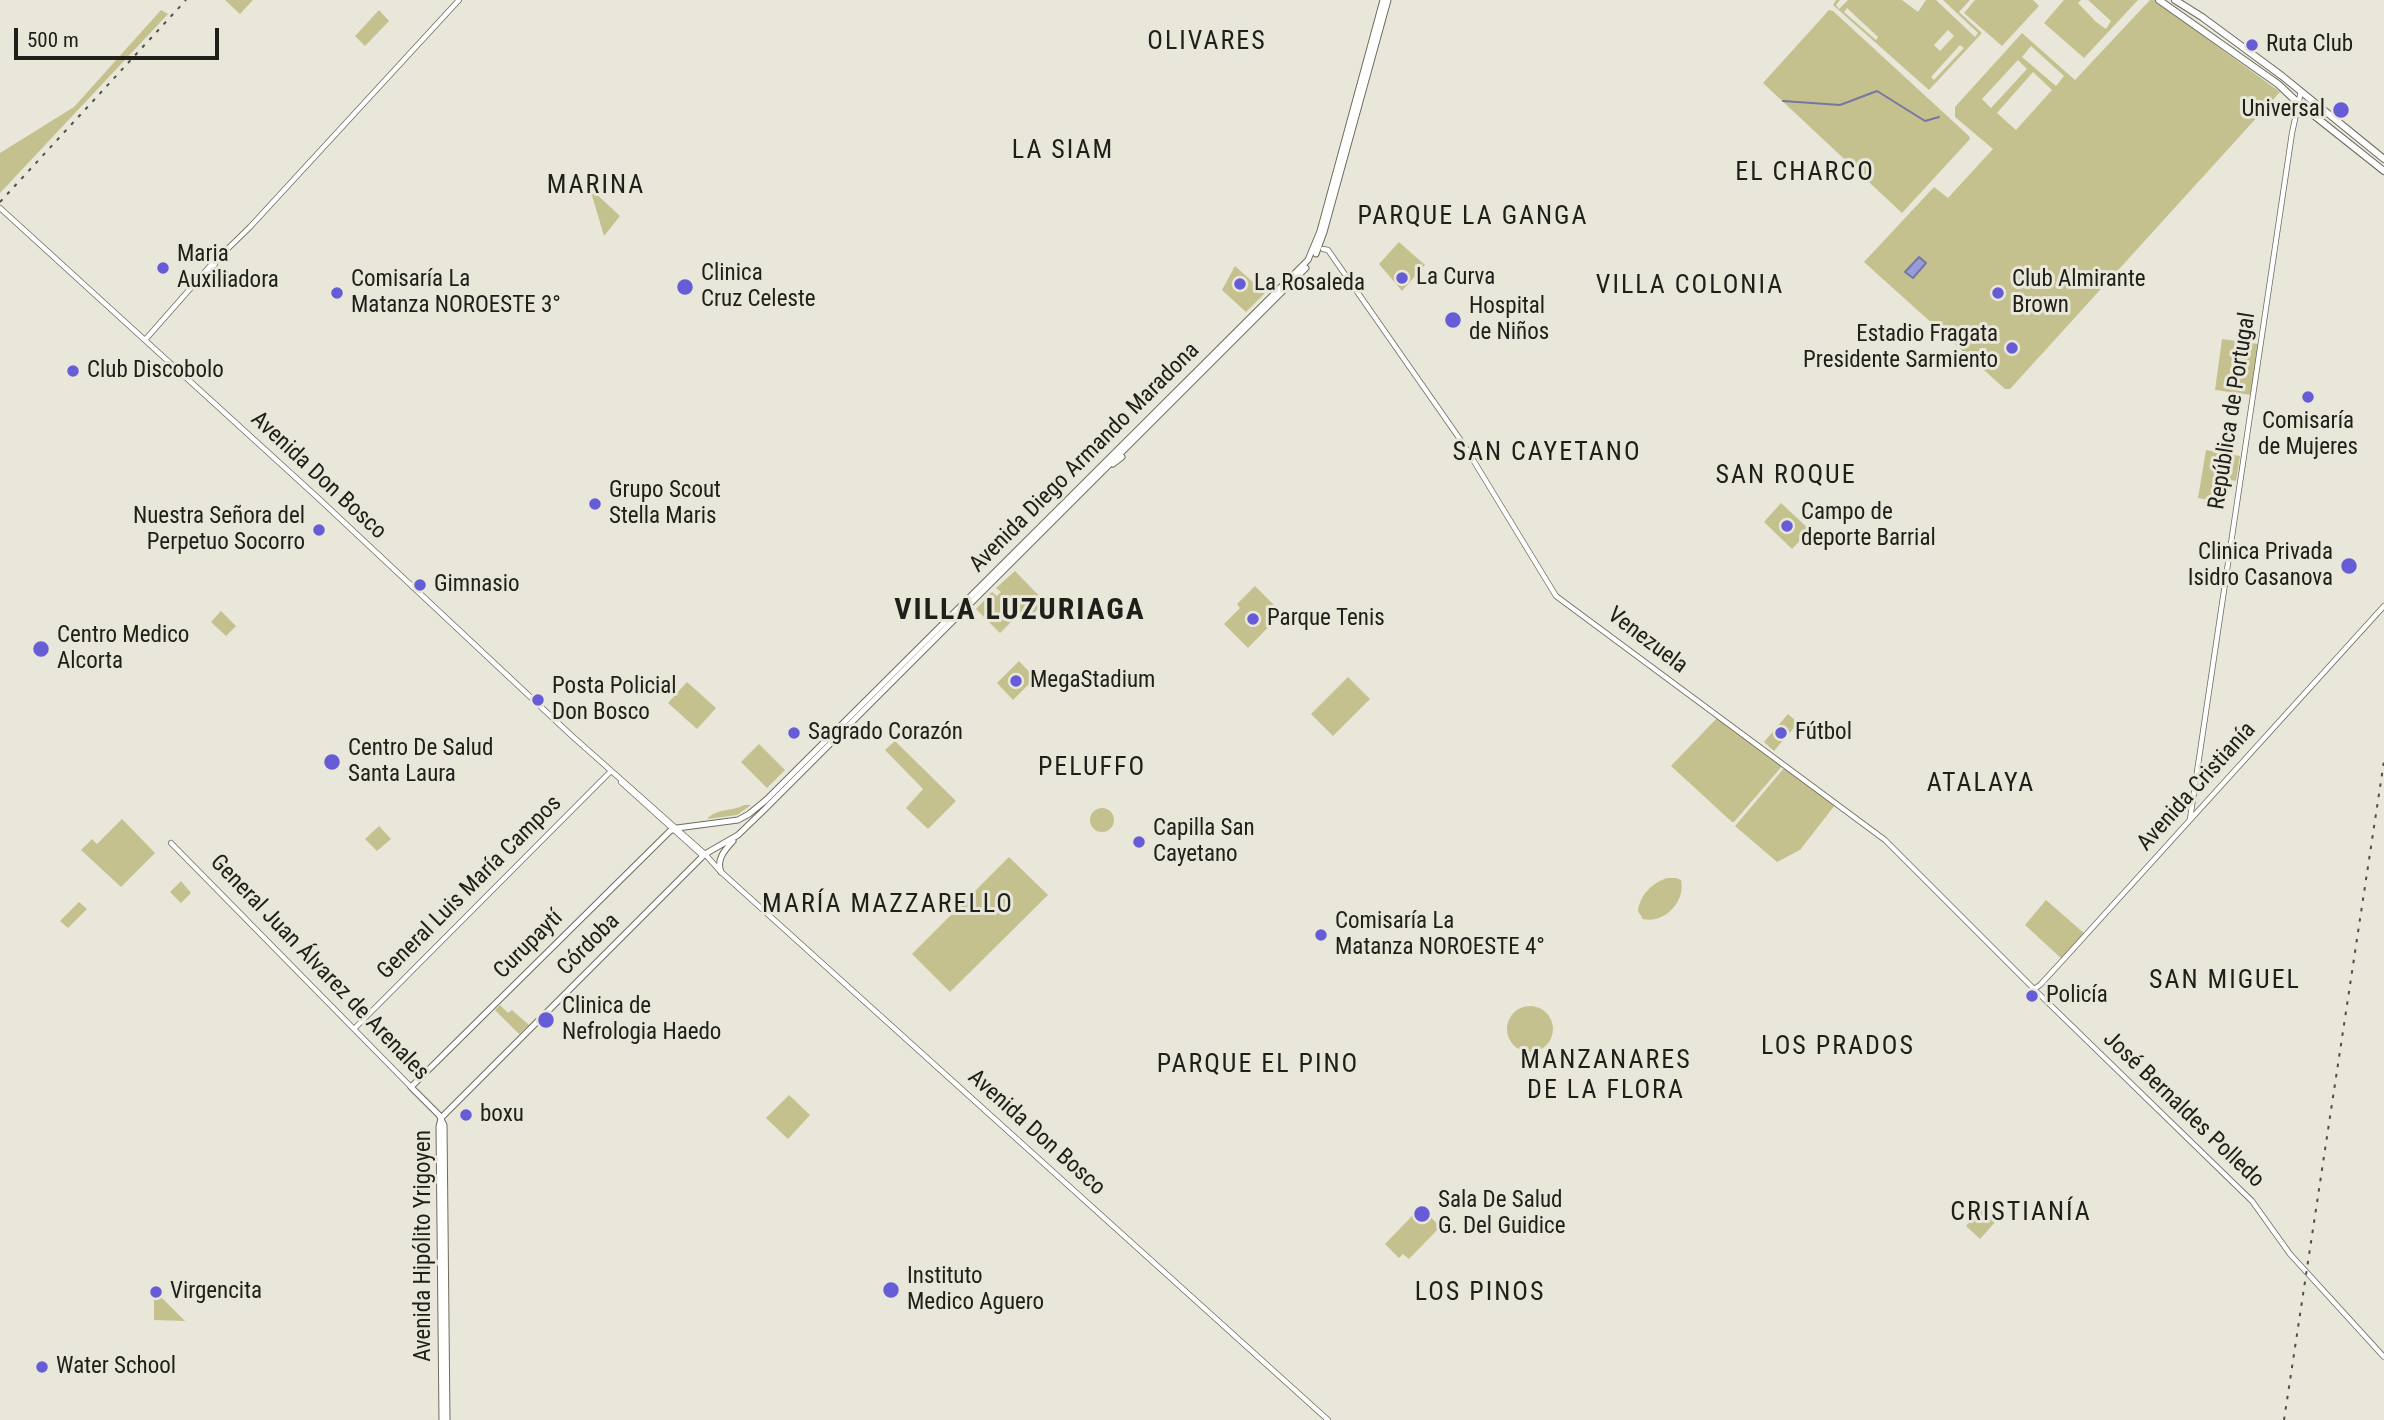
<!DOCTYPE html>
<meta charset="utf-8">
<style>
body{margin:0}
#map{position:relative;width:2384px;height:1420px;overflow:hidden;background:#e8e7d9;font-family:"Roboto Condensed",sans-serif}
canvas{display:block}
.scale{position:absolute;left:14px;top:28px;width:205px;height:32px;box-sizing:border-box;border:4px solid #20201b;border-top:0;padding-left:9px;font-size:21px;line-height:24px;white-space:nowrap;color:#20201b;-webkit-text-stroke:5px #e8e7d9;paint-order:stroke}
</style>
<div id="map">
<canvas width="2384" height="1420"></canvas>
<div class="scale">500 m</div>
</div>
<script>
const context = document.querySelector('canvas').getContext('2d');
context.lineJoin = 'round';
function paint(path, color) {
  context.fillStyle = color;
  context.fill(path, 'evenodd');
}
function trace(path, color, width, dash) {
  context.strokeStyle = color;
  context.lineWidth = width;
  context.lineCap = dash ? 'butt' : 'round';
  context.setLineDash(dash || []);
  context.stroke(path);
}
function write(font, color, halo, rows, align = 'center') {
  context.font = font + ' "Roboto Condensed",sans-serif';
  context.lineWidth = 6;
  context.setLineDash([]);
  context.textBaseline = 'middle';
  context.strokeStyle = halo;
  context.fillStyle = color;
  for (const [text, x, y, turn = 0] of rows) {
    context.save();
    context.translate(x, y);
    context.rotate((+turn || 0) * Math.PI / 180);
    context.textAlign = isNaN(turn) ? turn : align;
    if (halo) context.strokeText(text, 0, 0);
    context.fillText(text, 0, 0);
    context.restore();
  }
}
const green = new Path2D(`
 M225 0H253L240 14Z
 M1836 0H1840L1836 5 1839 9 1848 0H1902L1918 12 1926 0H1936L1975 37 1978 33 1943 0H1970L1959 12 1982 33 1929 90 1833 5ZM1847 8 1878 37 1876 40 1844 12ZM1948 30 1954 36 1940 51 1934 45ZM1960 45 1964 48 1934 80 1931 77Z
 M1975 0H2033L2039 6 2002 46 1964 13Z
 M2064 0H2081L2078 3 2096 22 2106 29 2111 21 2088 0H2138L2084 58 2044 23Z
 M2150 0H2154L2280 92 2010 389H2005L1864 262 1934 187 1948 198 1993 149 1955 117V107L2022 33 2075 80ZM2031 46 2064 76 2056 86 2022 57ZM2018 60 2027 69 1991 108 1982 99ZM2033 72 2052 90 2016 130 1997 113Z
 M161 10 168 14 0 193V153L74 107Z
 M379 10 389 21 365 46 355 36Z
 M1829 10 1833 11 1969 136 1970 139 1902 213 1763 83Z
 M592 190 620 216 604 236 591 192Z
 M1399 242 1425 265 1402 291 1379 264Z
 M1235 266 1265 293 1246 312 1222 290Z
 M2222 339 2258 344 2251 395 2215 390Z
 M2206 450 2240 456 2236 481 2219 478 2218 486 2224 487 2222 503 2198 498Z
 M1781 503 1810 530 1792 549 1764 522Z
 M1015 571 1045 602 1030 617 1023 610 1000 633 976 609 992 592 997 596 1001 592 996 588Z
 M1255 586 1282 613 1248 648 1224 624 1240 608 1237 604Z
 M221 611 236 626 226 636 211 622Z
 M1019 661 1035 678 1013 700 997 683Z
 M1348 677 1370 699 1333 736 1311 714Z
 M687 682 716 708 697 729 668 703Z
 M1788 714 1798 723 1774 751 1764 742Z
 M1718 717 1783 765 1734 822H1732L1671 766Z
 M895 741 956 801 928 829 906 808 923 789 885 750Z
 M759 744 785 770 767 788 741 762Z
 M1785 767 1835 805 1800 850 1777 862 1735 826Z
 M744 805H751L737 815 707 819C717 808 731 812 744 805Z
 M1090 820a12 12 0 1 1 24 0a12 12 0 1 1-24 0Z
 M122 819 155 853 121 887 81 850 92 839 97 844Z
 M379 826 391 839 377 851 365 839Z
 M1009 857 1048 895 950 992 912 954Z
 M1667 878H1676L1681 880C1686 902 1664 924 1643 919L1638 911C1640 895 1652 883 1667 878Z
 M181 881 191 893 181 903 170 892Z
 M2046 900 2085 934 2062 959 2025 925Z
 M79 902 87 909 68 928 60 921Z
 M500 1005 508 1013 512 1010 529 1025 519 1034 495 1010Z
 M1507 1029a23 23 0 1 1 46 0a23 23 0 1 1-46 0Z
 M789 1095 810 1115 788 1139 766 1118Z
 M1984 1207 1997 1220 1980 1239 1966 1226Z
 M1427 1213 1440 1227 1409 1259 1403 1254 1399 1258 1385 1244 1414 1214 1420 1219Z
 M154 1290 185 1321 154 1320Z`);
const water = new Path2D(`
 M1919 257 1926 263 1913 278 1905 272Z`);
const stream = new Path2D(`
 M1783 101 1840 105 1877 91 1925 121 1939 117`);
const secondary = new Path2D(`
 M0 208 317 497 572 736 705 854 720 871
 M1323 249 1328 250 1464 445 1556 596 1885 840 2038 993 2252 1201 2290 1254 2384 1357
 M198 284 215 264
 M145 340 211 265 250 227 459 0
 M621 782 703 856
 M2190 819 2292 133 2301 91
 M171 843 411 1087
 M720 871 1328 1420
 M2034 989 2040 985 2063 960 2384 606
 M354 1029 611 771`);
const primary = new Path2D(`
 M1316 254 1324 232 1388 0
 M1113 464 1122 457
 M721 872C716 859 725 850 733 841
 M441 1118 705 854 738 835 763 811 1306 268
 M441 1118 439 1127 442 1420
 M447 1420 444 1125 439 1115 411 1087 670 831 677 828 738 820 749 814 766 800 1308 260 1320 231 1383 0`);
const highway = new Path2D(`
 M2159 0 2278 84 2297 102 2384 171
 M2175 0 2202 17 2282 76 2384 159`);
const rail = new Path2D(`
 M0 202 186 0
 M2284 1420 2384 761`);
const markers = [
 [2252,45,7,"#665dd6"],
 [2341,110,9,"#665dd6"],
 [163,268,7,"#665dd6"],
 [1402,278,7,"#665dd6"],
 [1240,284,7,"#665dd6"],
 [685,287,9,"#665dd6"],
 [337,293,7,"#665dd6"],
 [1998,293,7,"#665dd6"],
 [1453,320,9,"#665dd6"],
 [2012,348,7,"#665dd6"],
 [73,371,7,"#665dd6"],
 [2308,397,7,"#665dd6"],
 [595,504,7,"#665dd6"],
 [1787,526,7,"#665dd6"],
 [319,530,7,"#665dd6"],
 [2349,566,9,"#665dd6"],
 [420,585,7,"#665dd6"],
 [1253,619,7,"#665dd6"],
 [41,649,9,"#665dd6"],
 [1016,681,7,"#665dd6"],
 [538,700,7,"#665dd6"],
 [794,733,7,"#665dd6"],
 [1781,733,7,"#665dd6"],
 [332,762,9,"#665dd6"],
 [1139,842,7,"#665dd6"],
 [1321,935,7,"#665dd6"],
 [2032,996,7,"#665dd6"],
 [546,1020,9,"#665dd6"],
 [466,1115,7,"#665dd6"],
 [1422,1214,9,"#665dd6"],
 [891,1290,9,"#665dd6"],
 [156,1292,7,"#665dd6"],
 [42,1367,7,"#665dd6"]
];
const poiNames = [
 ["Ruta Club",2266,45],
 ["Universal",2325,110,"right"],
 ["Maria",177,255],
 ["Auxiliadora",177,281],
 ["Clinica",701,274],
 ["Cruz Celeste",701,300],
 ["La Curva",1416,278],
 ["Comisaría La",351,280],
 ["Matanza NOROESTE 3°",351,306],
 ["Club Almirante",2012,280],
 ["Brown",2012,306],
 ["La Rosaleda",1254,284],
 ["Hospital",1469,307],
 ["de Niños",1469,333],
 ["Estadio Fragata",1998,335,"right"],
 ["Presidente Sarmiento",1998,361,"right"],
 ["Club Discobolo",87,371],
 ["Comisaría",2308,422,"center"],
 ["de Mujeres",2308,448,"center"],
 ["Grupo Scout",609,491],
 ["Stella Maris",609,517],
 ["Campo de",1801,513],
 ["deporte Barrial",1801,539],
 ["Nuestra Señora del",305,517,"right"],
 ["Perpetuo Socorro",305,543,"right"],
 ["Clinica Privada",2333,553,"right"],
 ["Isidro Casanova",2333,579,"right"],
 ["Gimnasio",434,585],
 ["Parque Tenis",1267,619],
 ["Centro Medico",57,636],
 ["Alcorta",57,662],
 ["MegaStadium",1030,681],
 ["Posta Policial",552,687],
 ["Don Bosco",552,713],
 ["Sagrado Corazón",808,733],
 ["Fútbol",1795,733],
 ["Centro De Salud",348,749],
 ["Santa Laura",348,775],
 ["Capilla San",1153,829],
 ["Cayetano",1153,855],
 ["Comisaría La",1335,922],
 ["Matanza NOROESTE 4°",1335,948],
 ["Policía",2046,996],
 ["Clinica de",562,1007],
 ["Nefrologia Haedo",562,1033],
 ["boxu",480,1115],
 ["Sala De Salud",1438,1201],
 ["G. Del Guidice",1438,1227],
 ["Instituto",907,1277],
 ["Medico Aguero",907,1303],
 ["Virgencita",170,1292],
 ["Water School",56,1367]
];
const streetNames = [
 ["República de Portugal",2233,411,-81],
 ["Avenida Diego Armando Maradona",1085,458,-45],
 ["Avenida Don Bosco",318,476,43],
 ["Venezuela",1647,641,37],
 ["Avenida Cristianía",2197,787,-48],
 ["General Luis María Campos",470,888,-45],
 ["Curupaytí",529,945,-45],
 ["Córdoba",589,945,-45],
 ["General Juan Álvarez de Arenales",319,968,46],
 ["José Bernaldes Polledo",2183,1110,44],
 ["Avenida Don Bosco",1036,1133,42],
 ["Avenida Hipólito Yrigoyen",424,1246,-90]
];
const quarterNames = [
 ["OLIVARES",1207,42],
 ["LA SIAM",1063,151],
 ["EL CHARCO",1805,173],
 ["MARINA",596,186],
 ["PARQUE LA GANGA",1473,217],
 ["VILLA COLONIA",1690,286],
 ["SAN CAYETANO",1547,453],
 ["SAN ROQUE",1786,476],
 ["PELUFFO",1092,768],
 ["ATALAYA",1981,784],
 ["MARÍA MAZZARELLO",888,905],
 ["SAN MIGUEL",2225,981],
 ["LOS PRADOS",1838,1047],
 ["MANZANARES",1606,1061],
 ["DE LA FLORA",1606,1091],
 ["PARQUE EL PINO",1258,1065],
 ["CRISTIANÍA",2021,1213],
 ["LOS PINOS",1480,1293]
];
const districtNames = [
 ["VILLA LUZURIAGA",1020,611]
];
paint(green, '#c4c18f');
paint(water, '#999cdc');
trace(water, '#7577a2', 2);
trace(stream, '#7577a2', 2);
trace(secondary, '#6d6c60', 6);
trace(primary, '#6d6c60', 7);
trace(highway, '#6d6c60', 8);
trace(secondary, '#fff', 4.5);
trace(primary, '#fff', 5);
trace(highway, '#fff', 6);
trace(rail, '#4f4e47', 2, [3.5, 7]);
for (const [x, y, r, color] of markers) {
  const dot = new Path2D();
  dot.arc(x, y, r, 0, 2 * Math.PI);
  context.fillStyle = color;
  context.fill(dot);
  trace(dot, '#e8e7d9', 2.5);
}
write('23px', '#20201b', '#e8e7d9', poiNames, 'left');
write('23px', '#20201b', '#e8e7d9', streetNames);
context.letterSpacing = '2px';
write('26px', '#20201b', '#e8e7d9', quarterNames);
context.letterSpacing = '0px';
context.letterSpacing = '2px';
write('bold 30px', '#20201b', '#e8e7d9', districtNames);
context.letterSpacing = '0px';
</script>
